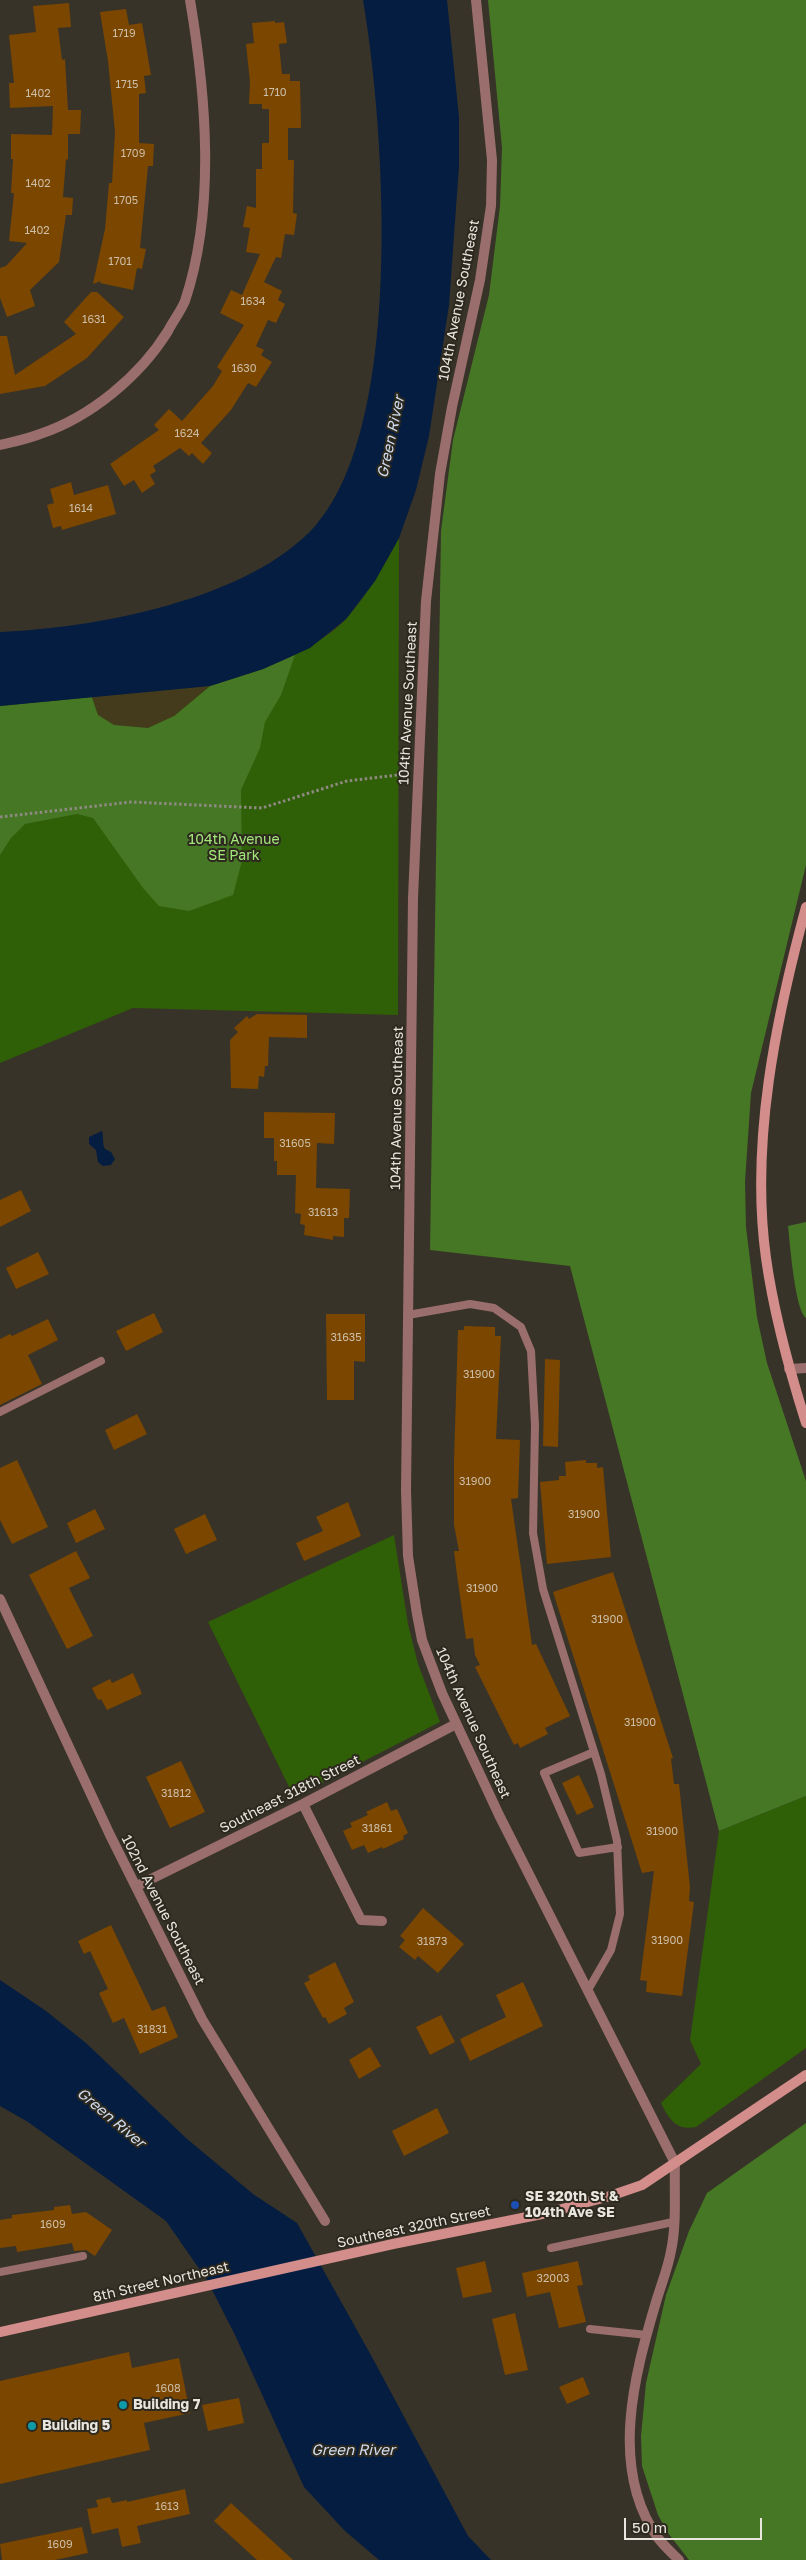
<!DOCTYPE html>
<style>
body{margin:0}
#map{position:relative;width:806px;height:2560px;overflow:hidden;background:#383328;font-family:"Golos Text",sans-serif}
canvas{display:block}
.scale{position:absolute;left:624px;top:2518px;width:138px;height:22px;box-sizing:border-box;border:2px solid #e9e6df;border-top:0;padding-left:6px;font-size:15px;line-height:18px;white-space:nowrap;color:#e9e6df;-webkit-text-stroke:4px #2d291e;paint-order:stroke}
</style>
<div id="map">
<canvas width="806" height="2560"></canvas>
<div class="scale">50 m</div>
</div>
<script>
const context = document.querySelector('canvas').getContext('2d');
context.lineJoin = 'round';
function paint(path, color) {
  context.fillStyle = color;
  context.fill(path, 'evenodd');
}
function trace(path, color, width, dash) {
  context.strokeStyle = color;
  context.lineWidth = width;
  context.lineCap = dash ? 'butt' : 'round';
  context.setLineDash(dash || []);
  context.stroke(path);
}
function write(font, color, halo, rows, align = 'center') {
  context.font = font + ' "Golos Text",sans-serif';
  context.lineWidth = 4;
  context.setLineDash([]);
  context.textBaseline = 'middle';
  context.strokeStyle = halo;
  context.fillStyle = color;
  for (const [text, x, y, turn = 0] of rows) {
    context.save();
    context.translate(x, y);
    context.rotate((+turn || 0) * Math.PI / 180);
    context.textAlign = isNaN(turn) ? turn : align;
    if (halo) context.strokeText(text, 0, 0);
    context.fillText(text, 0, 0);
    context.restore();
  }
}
const green = new Path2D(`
 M399 538 398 1015 133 1008 0 1063V706C69 699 140 697 209 686 248 680 321 647 347 618 368 594 384 566 399 538Z
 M394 1535 408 1624 418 1664 440 1722 294 1797 208 1622Z
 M806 1796V2048L696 2127C676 2131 669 2119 661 2103L701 2064 690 2040 719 1831Z`);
const forest = new Path2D(`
 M488 0H806V865L751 1093 745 1182 746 1227 757 1317 767 1363 806 1481V1796L719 1831 570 1266 430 1250 441 531 453 440 489 295 500 206 502 148Z
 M295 655 281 695 265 722 260 748 241 790 242 861 233 895 189 911 159 906 143 888 93 818 77 814 25 824 11 838 0 855V706L92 697 98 715 174 716 210 686 263 669Z
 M806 1222V1318C795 1310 790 1243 788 1226Z
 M806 2123V2560H689L668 2533 658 2515 642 2466 641 2436 646 2383 666 2295 689 2231 707 2193Z`);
const sand = new Path2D(`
 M210 686 174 716 148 728 114 725 98 715 92 697Z`);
const water = new Path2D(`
 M363 0H447L459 117V166L449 305 429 436 416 490 399 538 375 581 346 619 310 648 263 669 210 686 0 706V632C95 628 250 600 316 525 405 423 385 129 363 0Z
 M102 1131C104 1138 102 1144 105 1149L111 1152 115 1159 111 1165 103 1166 98 1162 96 1150 89 1144V1137Z
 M0 1980 46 2011 86 2043 186 2138 253 2194 297 2223 372 2357 468 2536 491 2560H379L345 2531 304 2487 235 2335 207 2280 166 2221 28 2122 0 2106Z`);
const building = new Path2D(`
 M69 3 71 27 58 28 62 60 65 59 68 110H81L80 134H68V160L66 159 63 197 73 198 72 215H66L59 262 30 290 35 306 7 317 0 298V268L6 266 27 243 9 241 14 193H11L13 159H11V134L52 135 53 106 10 108 9 83H14L9 35 36 32 33 6Z
 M126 9 129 25 142 23 151 75 144 76 146 93 139 94V143L154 144 153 166H148L140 248 146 249 142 269 137 268 133 290 100 283 101 281 93 284 105 229 109 183H112L115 132 108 61 100 12Z
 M275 21V23L284 22 287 43 279 44 282 74H290V81H300L301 128H288V160H294L293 213 297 214 294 235 285 234 281 258 276 257 264 282 282 291 278 300 285 304 276 323 268 320 256 346 264 350 261 355 272 362 256 387 248 383 231 410 201 443 212 453 203 464 192 453 189 456 180 448 153 466 156 471 150 475 155 484 142 493 134 480 124 486 110 464 159 430 154 425 169 409 182 421 213 386 222 371 217 367 244 325 220 313 231 290 242 295 260 254 246 252 250 228 243 227 247 206 256 208V169H262V143H269V109H262V104H249L250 82 246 44 254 43 252 23Z
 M91 292H97L124 317 87 358 45 386 0 394V336H7L15 375 76 334 64 322Z
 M71 482 74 495 108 485 116 514 62 530 61 526 53 528 47 505 54 503 50 489Z
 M257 1014 307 1015V1038L269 1037 268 1066H265L264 1077 259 1076 258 1089 231 1088 230 1040 238 1032 234 1028 247 1016 249 1019Z
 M264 1112 335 1113 334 1144 317 1143 316 1188 350 1189 349 1218H344V1237L333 1236V1240L304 1235 305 1225 300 1224 301 1214 295 1213 296 1175H277V1161H274V1138H264Z
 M21 1190 31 1211 0 1227V1200Z
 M38 1252 49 1274 16 1289 6 1268Z
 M154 1313 163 1332 126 1351 116 1331Z
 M326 1314H365V1362L354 1361V1400H327Z
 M48 1319 58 1340 28 1355 42 1384 0 1405V1339L10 1334 12 1336Z
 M464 1326 495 1327V1336H501L496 1439 520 1440 518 1498 511 1499 532 1645 536 1644 570 1716 545 1728 548 1734 520 1748 518 1743 514 1745 475 1667 480 1665 475 1655 473 1638 466 1639 457 1575 454 1551H459L454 1525V1461L458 1330H464Z
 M545 1359 560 1360 558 1447 543 1446Z
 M137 1414 147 1434 114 1450 105 1430Z
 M17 1460 48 1527 12 1544 0 1520V1468Z
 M586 1460V1463H597V1468L603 1467 611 1557 547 1564 540 1482 559 1480V1476H566L565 1462Z
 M348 1502 361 1536 304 1561 296 1543 323 1531 316 1517Z
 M95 1509 105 1529 76 1543 67 1523Z
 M205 1514 217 1540 186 1554 174 1529Z
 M76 1551 90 1578 69 1588 93 1636 67 1649 29 1575Z
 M613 1572 673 1758 671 1759 674 1784H679L690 1887 689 1901 694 1902 682 1996 646 1992 647 1981 640 1980 654 1871 642 1873 553 1592Z
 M133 1673 142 1694 107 1710 101 1699 98 1700 92 1688 110 1679 112 1683Z
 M181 1761 205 1812 170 1828 146 1777Z
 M579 1775 594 1807 577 1815 562 1783Z
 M387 1802 391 1811 397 1809 408 1833 403 1836 404 1839 383 1849 382 1847 368 1853 364 1845 352 1850 343 1831 352 1827 350 1823 368 1815 366 1812Z
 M423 1908 464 1944 438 1973 418 1956 415 1960 399 1947 405 1940 400 1936Z
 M111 1925 152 2011 165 2006 178 2037 140 2054 124 2018 113 2023 99 1993 108 1989 90 1951 84 1954 78 1941Z
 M335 1962 354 2002 344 2008 347 2014 329 2024 325 2017 323 2018 304 1983 310 1980 308 1976Z
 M523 1982 543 2026 470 2061 460 2039 506 2017 496 1995Z
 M441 2015 455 2042 430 2055 416 2027Z
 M370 2047 381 2066 359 2079 349 2060Z
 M437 2108 449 2133 404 2156 392 2131Z
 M70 2205 72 2214 86 2212 112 2230 95 2256 86 2250 74 2251 72 2243 17 2252 16 2246 0 2248V2220L12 2218V2215L54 2210V2207Z
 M485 2261 492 2292 463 2298 456 2268Z
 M578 2261 583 2285 577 2286 586 2322 559 2328 550 2292 527 2297 522 2273Z
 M515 2313 528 2370 505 2375 492 2319Z
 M129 2352 132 2368 179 2358 190 2413 144 2423 150 2450 0 2484V2381Z
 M583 2377 590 2394 567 2404 559 2387Z
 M239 2398 244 2423 208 2431 202 2405Z
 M185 2489 190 2514 137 2526 141 2543 122 2547 118 2528 92 2534 87 2509 98 2507 96 2500 110 2497 112 2503 127 2500V2502Z
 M231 2503 293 2560H257L214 2521Z
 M82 2527 88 2553 55 2560H2L0 2544Z`);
const path = new Path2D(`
 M0 817 131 802 262 808 347 781 406 774`);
const service = new Path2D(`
 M408 1315 470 1304 494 1308 521 1327 531 1351 535 1425 533 1533 543 1589 601 1774 617 1841 620 1914 611 1950 588 1990
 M0 1412 101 1361
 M594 1752 544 1773 579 1853 618 1847
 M551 2248 673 2222
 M0 2272 83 2256
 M590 2329 647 2335`);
const minor = new Path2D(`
 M0 1599 110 1835 202 2019 325 2221
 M303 1804 361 1920 382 1921
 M137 1886 303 1804 456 1724
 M675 2163C674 2192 677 2223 671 2251 668 2268 661 2285 656 2302 634 2376 609 2469 658 2538 664 2546 672 2553 679 2560`);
const tertiary = new Path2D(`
 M476 0 492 160 491 206 480 280 452 407 440 474 426 601 413 898 406 1490 408 1556 417 1614 422 1640 442 1693 499 1815 675 2163
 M0 445C13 442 27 439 40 434 91 417 140 376 168 331 173 321 181 311 185 301 216 208 206 95 190 0
 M789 1369 806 1368`);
const secondary = new Path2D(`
 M806 907C776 1018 750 1143 766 1258 774 1315 789 1369 806 1423
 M0 2332 393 2244 547 2213 610 2196 642 2185 806 2075`);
const markers = [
 [515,2205,5,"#1a4fb4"],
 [123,2405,5,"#0f9aa8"],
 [32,2426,5,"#0f9aa8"]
];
const numberNames = [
 ["1719",124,34],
 ["1715",127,85],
 ["1710",275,93],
 ["1402",38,94],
 ["1709",133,154],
 ["1402",38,184],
 ["1705",126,201],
 ["1402",37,231],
 ["1701",120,262],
 ["1634",253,302],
 ["1631",94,320],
 ["1630",244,369],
 ["1624",187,434],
 ["1614",81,509],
 ["31605",295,1144],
 ["31613",323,1213],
 ["31635",346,1338],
 ["31900",479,1375],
 ["31900",475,1482],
 ["31900",584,1515],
 ["31900",482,1589],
 ["31900",607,1620],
 ["31900",640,1723],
 ["31812",176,1794],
 ["31861",377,1829],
 ["31900",662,1832],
 ["31900",667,1941],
 ["31873",432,1942],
 ["31831",152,2030],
 ["1609",53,2225],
 ["32003",553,2279],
 ["1608",168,2389],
 ["1613",167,2507],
 ["1609",60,2545]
];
const streetNames = [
 ["104th Avenue Southeast",459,300,-79],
 ["104th Avenue Southeast",408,703,-87],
 ["104th Avenue Southeast",397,1108,-89],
 ["104th Avenue Southeast",473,1723,66],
 ["Southeast 318th Street",290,1794,-27],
 ["102nd Avenue Southeast",163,1910,63],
 ["Southeast 320th Street",414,2227,-12],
 ["8th Street Northeast",161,2282,-13]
];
const parkNames = [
 ["104th Avenue",234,840],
 ["SE Park",234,856]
];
const poiNames = [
 ["SE 320th St &",525,2197],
 ["104th Ave SE",525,2213],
 ["Building 7",133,2405],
 ["Building 5",42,2426]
];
const waterNames = [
 ["Green River",391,437,-78],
 ["Green River",111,2118,40],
 ["Green River",353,2450]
];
paint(green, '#2f5f06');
paint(forest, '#457724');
paint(sand, '#433b1b');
paint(water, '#041d41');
paint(building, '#7a4600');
trace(path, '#8e8a81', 3, [2.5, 2.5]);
trace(service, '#9a6e6c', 8);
trace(minor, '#9a6e6c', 10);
trace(tertiary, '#9a6e6c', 10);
trace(secondary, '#d38d8b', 10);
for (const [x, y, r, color] of markers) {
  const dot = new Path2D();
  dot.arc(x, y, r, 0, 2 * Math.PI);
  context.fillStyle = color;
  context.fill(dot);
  trace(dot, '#2d291e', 2);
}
write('11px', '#cdbea7', null, numberNames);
write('14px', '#e9e6df', '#2d291e', streetNames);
write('14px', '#a3e77b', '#2d291e', parkNames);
write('bold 14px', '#e9e6df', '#2d291e', poiNames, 'left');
write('italic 15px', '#cfddf1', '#2d291e', waterNames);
</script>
